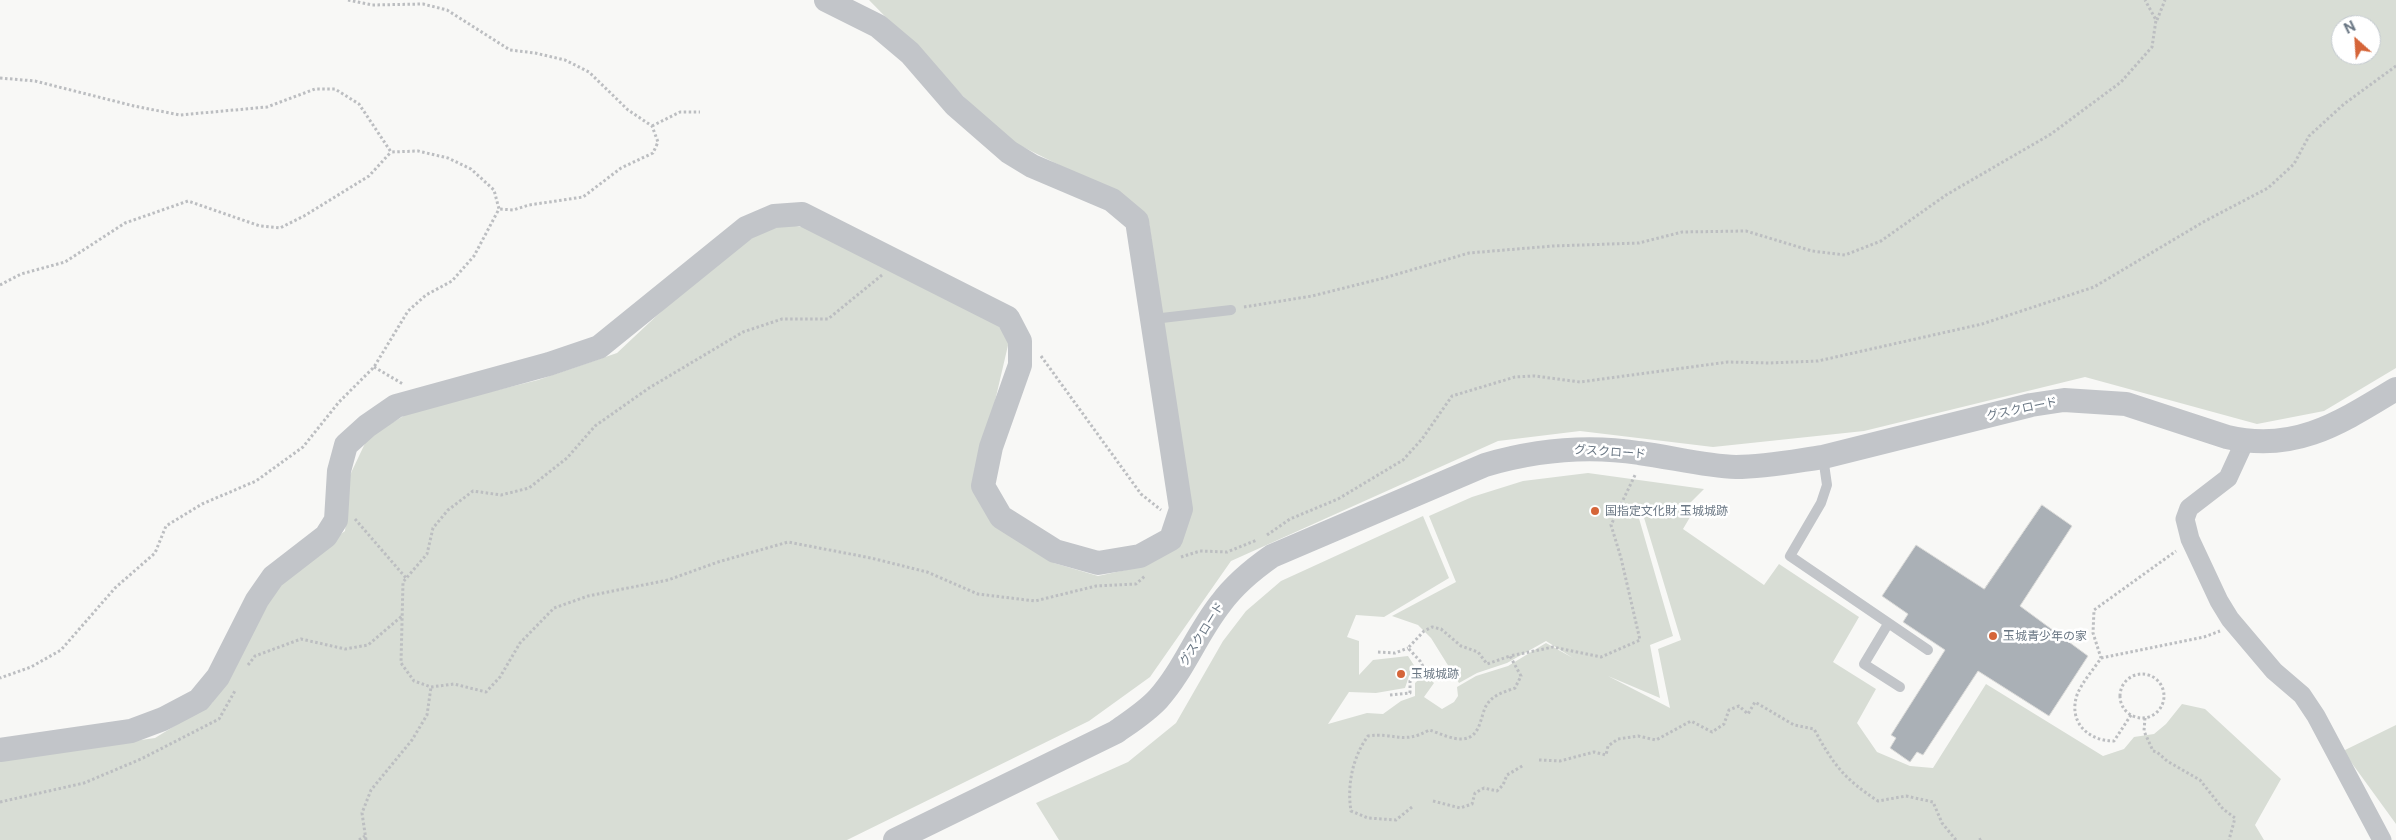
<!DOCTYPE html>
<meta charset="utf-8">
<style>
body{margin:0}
#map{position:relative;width:2396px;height:840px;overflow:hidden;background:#f8f8f6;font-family:"Public Sans",sans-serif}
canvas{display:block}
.north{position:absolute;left:2331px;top:15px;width:50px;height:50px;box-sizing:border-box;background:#fff;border:1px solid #c3c9ce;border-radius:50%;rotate:334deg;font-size:14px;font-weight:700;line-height:20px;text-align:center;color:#6a7784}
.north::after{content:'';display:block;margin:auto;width:18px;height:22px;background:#d56539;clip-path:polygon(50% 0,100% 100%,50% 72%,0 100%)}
</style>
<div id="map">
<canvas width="2396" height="840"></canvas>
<div class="north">N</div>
</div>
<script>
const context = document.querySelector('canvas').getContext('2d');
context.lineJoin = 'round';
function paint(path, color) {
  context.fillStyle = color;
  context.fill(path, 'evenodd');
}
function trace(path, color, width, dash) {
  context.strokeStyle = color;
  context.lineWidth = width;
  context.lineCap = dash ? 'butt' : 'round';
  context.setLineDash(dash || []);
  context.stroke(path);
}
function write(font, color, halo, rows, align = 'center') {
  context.font = font + ' "Public Sans","Noto Sans JP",sans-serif';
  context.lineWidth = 5;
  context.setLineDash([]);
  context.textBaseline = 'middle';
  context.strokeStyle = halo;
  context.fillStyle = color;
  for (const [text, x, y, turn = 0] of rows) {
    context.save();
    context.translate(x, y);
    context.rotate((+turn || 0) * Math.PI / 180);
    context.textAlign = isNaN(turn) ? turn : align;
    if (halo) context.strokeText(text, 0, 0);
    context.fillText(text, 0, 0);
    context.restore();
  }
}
const green = new Path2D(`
 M869 0H2396V368L2324 411 2257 424 2085 377 1864 431 1713 447 1580 431 1498 441 1231 561 1150 677 1089 721 847 840H0V760L155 738 212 703 272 585 345 531 350 475 368 437 412 411 538 380 617 353 716 260 777 223 815 229 991 314 1009 341 992 414 974 472 1002 531 1054 563 1098 576 1144 566 1189 504 1149 223 1131 201 1003 137ZM2341 25H2371V55H2341Z
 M1588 473 1704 489 1689 504 1636 508 1673 636 1650 645 1660 698 1608 676 1670 708 1658 649 1681 640 1642 511 1696 507 1683 529 1764 585 1779 564 1859 617 1833 662 1876 689 1857 723 1877 752 1910 766 1933 768 1986 684 2103 756 2124 749 2134 737 2154 734 2166 724 2182 704 2205 709 2281 779 2255 825 2264 840H1059L1036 803 1128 762 1176 723 1223 641 1246 611 1281 581 1423 516 1449 578 1384 617 1356 615 1347 637 1359 641V675L1373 660 1408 656 1417 670 1409 676 1405 688 1376 693 1349 692 1328 724 1367 713 1383 714 1401 701 1415 696V683L1425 674 1434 683 1424 697 1442 709 1454 702 1458 696 1457 687 1476 676 1508 666 1546 643 1573 658 1546 641 1507 663 1477 673 1459 683 1431 638 1418 625 1392 616 1456 582 1429 516 1472 497 1523 481Z
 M2396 725V824L2343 751Z`);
const building = new Path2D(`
 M2042 505 2072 526 2020 606 2088 656 2049 716 1978 671 1923 755 1917 752 1910 762 1890 748 1896 738 1891 735 1945 650 1903 622 1908 614 1882 596 1916 545 1984 589Z`);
const path = new Path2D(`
 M348 0 372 5 423 4 447 10 510 50 535 53 565 60 589 72 628 110 652 126 658 142 653 153 621 168 583 197 529 205 513 210 499 209
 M2157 20 2165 0
 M0 78 35 81 134 106 180 115 267 107 315 89H335L359 104 391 152 418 151 448 158 471 169 494 190 499 209 474 256 452 281 426 295 408 311 374 367 339 402 303 447 256 481 202 504 166 526 155 553 115 588 61 650 31 667 0 678
 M652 126 680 112H700
 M882 275 828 319H782L743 332 649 388 595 426 567 458 529 488 501 495 473 491 448 510 433 528 427 554 403 582 401 663 414 681 431 687 454 684 486 692 500 677 520 643 554 608 588 596 668 580 718 562 788 542 871 558 927 572 978 594 1035 601 1096 586 1136 584 1145 576
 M0 285 21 274 65 262 125 223 188 201 260 226 280 228 304 216 369 176 391 152
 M1244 307 1312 296 1384 278 1469 253 1553 246 1639 243 1682 232 1746 231 1812 251 1845 255 1881 241 1946 195 2051 134 2121 82 2152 47 2156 20 2145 0
 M1041 356 1141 494 1161 510
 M374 367 403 384
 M355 519 406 578
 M1267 535 1290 519 1338 499 1403 460 1422 439 1452 396 1515 377 1535 376 1580 382 1728 362 1769 363 1818 361 1982 324 2094 287 2205 221 2268 188 2294 164 2309 136 2344 104 2396 66
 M1181 557 1200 551 1227 552 1257 540
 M1378 652 1395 653 1408 648
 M2101 658 2204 637 2220 631
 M248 665 255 656 301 639 345 649 368 645 402 616
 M2120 696a22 22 0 1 1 44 0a22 22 0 1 1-44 0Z
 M1390 695 1410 693V681L1425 670 1420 661 1408 648 1424 631 1432 627 1441 629 1461 646 1478 652 1487 664 1510 656
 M2131 715 2114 741C2088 741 2068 722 2077 695 2082 682 2094 669 2101 658L2093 633 2094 610 2176 551
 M2145 718 2144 731 2153 751 2157 752 2167 761 2200 780 2223 809 2235 818 2229 840
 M1539 760 1560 761 1594 752 1606 755 1608 746 1618 739 1638 736 1656 740 1691 721 1712 732 1724 724 1729 710 1739 706 1748 714 1755 702 1794 725 1814 729C1833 764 1844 779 1878 801L1906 796 1933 802 1942 823 1956 840
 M1433 801 1460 808 1472 804 1475 793 1484 788 1497 791 1503 785 1507 775 1524 765
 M0 802 84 783 141 759 219 719 236 689
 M1412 807 1396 820 1368 818 1351 811C1347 786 1352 758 1368 736 1394 732 1403 745 1429 730 1439 733 1453 740 1463 739 1481 737 1480 717 1486 706 1492 695 1504 692 1515 688L1521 676 1510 656 1553 647 1601 657 1640 640 1621 558 1611 525 1636 473
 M359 840 365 836
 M366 840 362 813 371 790 412 740 427 715 431 687
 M1979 840 1983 838`);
const service = new Path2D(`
 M1153 319 1231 310
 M1823 457 1827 485 1821 503 1790 556 1928 650
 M1888 624 1864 664 1900 687`);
const minor = new Path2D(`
 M2245 441 2228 478 2189 508 2185 519 2190 539 2219 601 2230 619 2274 671 2302 695 2316 716 2382 840`);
const tertiary = new Path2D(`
 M0 750 131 731 163 719 199 700 218 677 257 600 273 577 326 536 336 520 339 471 346 445 367 426 396 406 549 364 599 347 746 228 774 216 802 214 1008 318 1020 341V365L991 447 983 486 1001 517 1055 551 1098 563 1140 556 1171 539 1181 509 1137 221 1112 200 1032 166 1009 152 955 105 910 53 878 26 826 0
 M895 840 1116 732C1130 722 1146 712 1158 699 1184 670 1197 633 1221 603 1235 584 1252 570 1272 556L1485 465C1536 450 1586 445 1639 453 1671 457 1704 466 1736 467 1765 467 1795 461 1823 457L2031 405 2064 400 2126 404 2227 437C2295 453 2340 423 2396 389`);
const markers = [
 [1595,511,5,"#d56539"],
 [1993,636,5,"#d56539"],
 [1401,674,5,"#d56539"]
];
const streetNames = [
 ["グスクロード",2022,409,-12],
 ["グスクロード",1610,452,4],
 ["グスクロード",1202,634,-58]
];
const poiNames = [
 ["国指定文化財 玉城城跡",1605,511],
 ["玉城青少年の家",2003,636],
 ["玉城城跡",1411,674]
];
paint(green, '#d8ddd5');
paint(building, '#aab0b6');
trace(building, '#dadad8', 1);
trace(path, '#bcbec1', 3, [2.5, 2.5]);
trace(service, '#c2c5c9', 10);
trace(minor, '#c2c5c9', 19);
trace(tertiary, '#c2c5c9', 24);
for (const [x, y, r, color] of markers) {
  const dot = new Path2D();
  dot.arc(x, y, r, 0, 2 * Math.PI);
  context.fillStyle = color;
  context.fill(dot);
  trace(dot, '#fff', 2);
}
write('12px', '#6a7784', '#fff', streetNames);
write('12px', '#6a7784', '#fff', poiNames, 'left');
</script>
